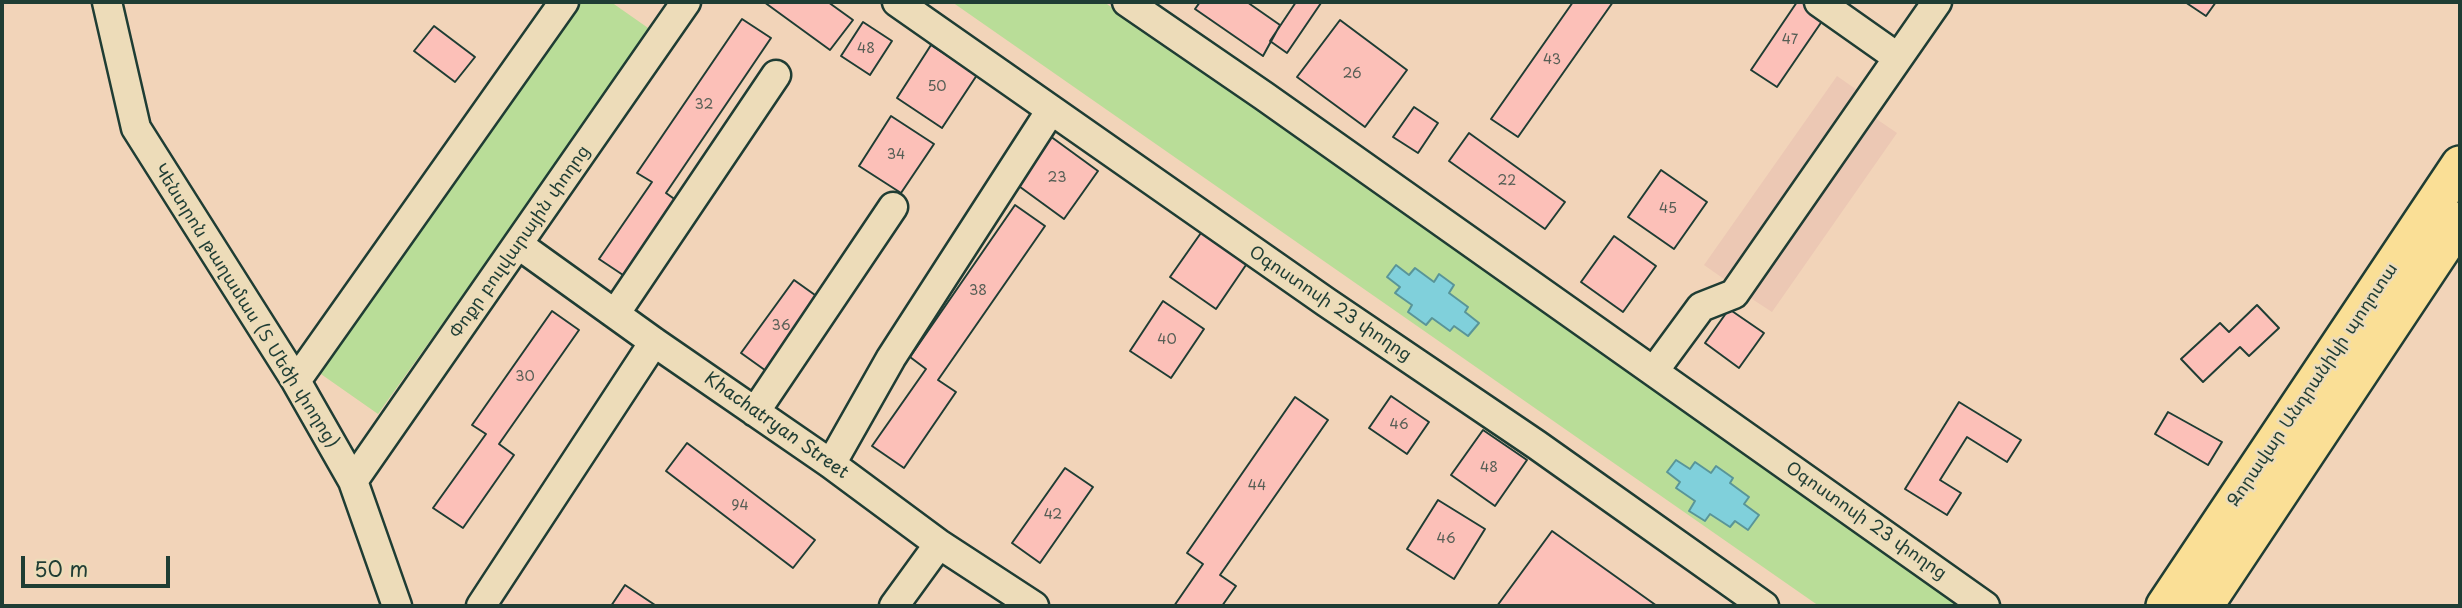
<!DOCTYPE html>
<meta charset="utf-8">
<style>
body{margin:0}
#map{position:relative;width:2462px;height:608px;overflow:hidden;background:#f2d4b9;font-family:"Playpen Sans",sans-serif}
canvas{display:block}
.frame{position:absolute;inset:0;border:4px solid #1f3d34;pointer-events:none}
.scale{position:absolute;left:21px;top:556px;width:149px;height:32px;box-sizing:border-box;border:4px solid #1f3d34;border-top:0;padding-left:9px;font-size:21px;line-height:24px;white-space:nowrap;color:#1f3d34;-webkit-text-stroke:5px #eddcb9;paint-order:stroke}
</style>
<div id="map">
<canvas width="2462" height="608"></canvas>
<div class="frame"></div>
<div class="scale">50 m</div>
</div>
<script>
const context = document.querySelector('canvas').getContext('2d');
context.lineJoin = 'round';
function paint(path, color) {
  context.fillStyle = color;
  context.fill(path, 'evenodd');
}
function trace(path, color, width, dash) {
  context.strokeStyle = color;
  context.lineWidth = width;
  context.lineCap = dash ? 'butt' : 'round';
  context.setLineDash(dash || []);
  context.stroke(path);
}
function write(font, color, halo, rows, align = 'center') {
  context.font = font + ' "Playpen Sans","Noto Sans Armenian",sans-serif';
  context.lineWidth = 5;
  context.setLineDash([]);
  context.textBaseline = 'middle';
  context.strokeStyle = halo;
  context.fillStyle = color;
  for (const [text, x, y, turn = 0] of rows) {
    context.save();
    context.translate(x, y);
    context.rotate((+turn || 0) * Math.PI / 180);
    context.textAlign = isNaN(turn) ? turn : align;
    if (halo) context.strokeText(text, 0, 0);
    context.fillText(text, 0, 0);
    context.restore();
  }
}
const built = new Path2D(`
 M1837 76 1857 90 1724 279 1704 265Z
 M1875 118 1897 133 1772 312 1749 297Z`);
const green = new Path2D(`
 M581 2H611L651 30 378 414 318 372Z
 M952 2H1104L1971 606H1819Z`);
const water = new Path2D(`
 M1396 265 1409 275 1415 268 1434 282 1439 274 1454 285 1449 293 1468 307 1465 312 1479 323 1468 336 1454 326 1450 331 1432 318 1426 325 1408 312 1412 305 1395 293 1400 287 1387 277Z
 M1676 460 1690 469 1695 462 1711 473 1716 466 1733 478 1730 483 1749 497 1744 504 1759 515 1748 530 1735 521 1730 527 1710 514 1705 521 1689 511 1695 501 1676 488 1680 482 1667 472Z`);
const building = new Path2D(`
 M764 2H828L853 20 830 50Z
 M1200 2H1247L1280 25 1263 56 1195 9Z
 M1296 2 1321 3 1287 53 1270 41Z
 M1573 2H1613L1518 137 1491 119Z
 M1797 2H1815L1829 11 1777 87 1751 70Z
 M2185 2H2216L2206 16Z
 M742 19 771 38 666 193 680 203 629 279 599 259 652 182 637 173Z
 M1340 20 1407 70 1365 127 1297 77Z
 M863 22 892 41 870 75 841 56Z
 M434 26 475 57 455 82 414 51Z
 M931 45 977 75 942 128 897 98Z
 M1414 107 1438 123 1418 153 1393 137Z
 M891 116 934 144 901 193 859 166Z
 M1469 133 1565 202 1545 229 1449 161Z
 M1050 136 1098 171 1064 219 1016 184Z
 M1661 170 1707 202 1674 249 1628 217Z
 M1015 205 1045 226 938 380 956 392 904 468 872 446 926 369 910 357Z
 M1203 230 1248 262 1216 309 1170 277Z
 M1614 236 1656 266 1623 312 1581 282Z
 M794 280 822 300 769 373 741 353Z
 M1163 301 1204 329 1171 378 1130 351Z
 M2257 305 2279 328 2249 356 2240 347 2203 382 2181 359 2220 323 2229 332Z
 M1729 309 1764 333 1739 368 1705 343Z
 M552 311 579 330 499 444 514 455 463 528 433 508 486 434 472 425Z
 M1391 396 1429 422 1407 454 1369 428Z
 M1295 397 1328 420 1220 575 1236 586 1222 606H1174L1203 564 1187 553Z
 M1959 402 2021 440 2007 462 1967 437 1940 480 1961 493 1947 515 1905 489Z
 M2168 412 2222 442 2208 465 2155 434Z
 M1483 430 1527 460 1495 506 1451 475Z
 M687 443 815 540 793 568 666 471Z
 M1065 468 1093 487 1040 563 1012 543Z
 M1438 500 1485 529 1454 579 1407 549Z
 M1552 531 1657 606H1497Z
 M625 585 655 605V606H611Z`);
const minor = new Path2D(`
 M107 2 136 128 296 381 353 481 397 606
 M897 2 1326 302 1537 445 1764 606
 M1127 2 1264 96 1985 606
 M1819 2 1897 57
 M519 245 654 342 831 464 939 544 1034 606
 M615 314 776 75
 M1654 371 1701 307 1734 294 1937 2
 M296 381 564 2
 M755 412 893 207
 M831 464 891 358 1051 110
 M353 481 686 2
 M481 606 654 342
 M894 606 939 544`);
const major = new Path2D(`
 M2165 606 2460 165
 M2204 606 2460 221`);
const numberNames = [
 ["47",1790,40],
 ["48",866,49],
 ["43",1552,60],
 ["26",1352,74],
 ["50",937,87],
 ["32",704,105],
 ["34",896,155],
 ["23",1057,178],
 ["22",1507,181],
 ["45",1668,209],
 ["38",978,291],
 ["36",781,326],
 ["40",1167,340],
 ["30",525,377],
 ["46",1399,425],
 ["48",1489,468],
 ["44",1257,486],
 ["94",740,506],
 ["42",1053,515],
 ["46",1446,539]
];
const streetNames = [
 ["Փոքր բուլվարային փողոց",520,242,-55],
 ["Օգոստոսի 23 փողոց",1330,304,34],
 ["Կենտրոն թաղամաս (Տ Մեծի փողոց)",246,306,58],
 ["Զորավար Անդրանիկի պողոտա",2313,385,-56],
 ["Khachatryan Street",776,426,35],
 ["Օգոստոսի 23 փողոց",1866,521,35]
];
paint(built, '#ecc8b4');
paint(green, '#b9dd98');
paint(water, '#80d0db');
trace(water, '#599598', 2);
paint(building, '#fcc0b8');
trace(building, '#1f3d34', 2);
trace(minor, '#1f3d34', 33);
trace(major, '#1f3d34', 42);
trace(minor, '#eddcb9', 28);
trace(major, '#fadf96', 37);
write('14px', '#565e55', null, numberNames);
write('18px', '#1f3d34', '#eddcb9', streetNames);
</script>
